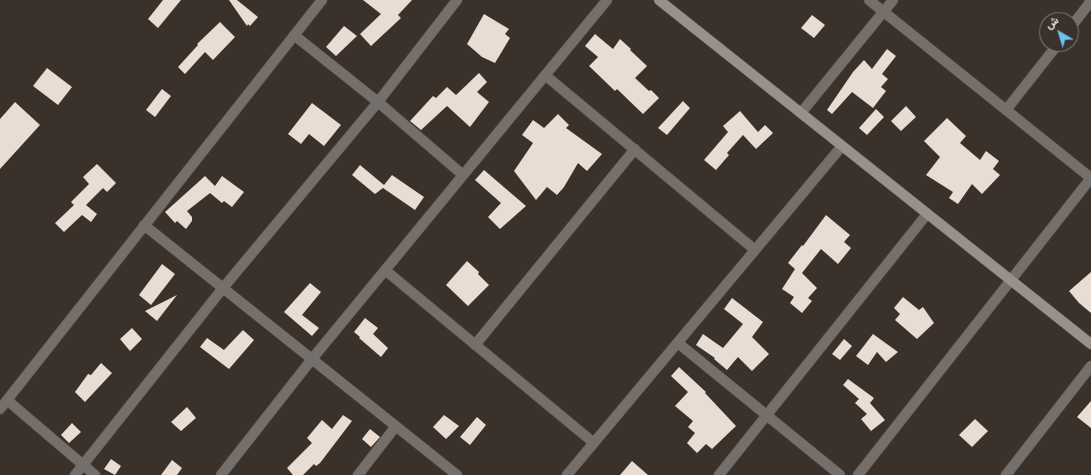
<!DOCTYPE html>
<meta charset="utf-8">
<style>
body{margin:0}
#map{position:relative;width:1091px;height:475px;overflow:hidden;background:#3b312b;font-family:"Zilla Slab",Vazirmatn,serif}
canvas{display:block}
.north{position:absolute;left:1039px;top:12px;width:40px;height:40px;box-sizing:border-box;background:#3b312b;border:1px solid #847b76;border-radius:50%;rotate:322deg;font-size:11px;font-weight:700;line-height:16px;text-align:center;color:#f2ebe7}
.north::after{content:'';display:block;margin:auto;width:14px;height:18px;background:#6cc3f2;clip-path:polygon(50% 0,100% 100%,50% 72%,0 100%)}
</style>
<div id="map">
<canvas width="1091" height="475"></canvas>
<div class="north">ش</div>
</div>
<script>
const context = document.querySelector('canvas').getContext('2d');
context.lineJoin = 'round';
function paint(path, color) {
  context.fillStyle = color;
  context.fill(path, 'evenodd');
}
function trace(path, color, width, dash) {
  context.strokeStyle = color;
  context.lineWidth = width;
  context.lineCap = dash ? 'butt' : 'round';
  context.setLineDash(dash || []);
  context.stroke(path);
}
const building = new Path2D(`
 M163 0H181L158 28 148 19Z
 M229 0H237L258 17 250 26 248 24 247 26Z
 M363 0H412L398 15 401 18 371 46 360 34 381 14Z
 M484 14 509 29 505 34 510 38 495 63 482 57 467 44Z
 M812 15 825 25 814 38 801 28Z
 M220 22 235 37 213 60 205 52 185 74 178 67 198 45 197 44Z
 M344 26 357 36 336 56 326 47Z
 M595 34 613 49 620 39 631 49 630 50 647 66 635 78 649 91 651 90 659 98 643 114 617 89 615 91 589 66 598 57 585 46Z
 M887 49 896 56 882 74 888 79 881 87 886 91 873 108 852 92 832 114 827 110 853 72 864 60 872 69Z
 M47 68 72 87 58 105 33 86Z
 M479 73 487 82 477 92 489 102 470 127 447 106 421 130 410 121 433 96 436 98 447 87 456 95Z
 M162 89 171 96 155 117 146 110Z
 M683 101 690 108 667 135 658 128Z
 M15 102 40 125 0 169V119Z
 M312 103 341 125 324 146 309 134 301 144 288 134Z
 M906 106 916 117 901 131 891 121Z
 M876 109 884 117 867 135 859 128Z
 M740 111 758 132 765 125 773 133 756 149 743 135 727 153 729 155 716 170 704 160 728 132 723 126Z
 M558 114 569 125 566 128 602 154 587 171 578 163 564 187 557 195 547 187 536 200 514 171 533 143 522 135 533 120 544 128Z
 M947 118 966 136 960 143 980 160 986 151 999 161 993 169 1000 175 982 194 972 184 958 204 949 198 953 192 926 175 940 157 924 141Z
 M97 164 116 183 107 192 103 188 86 205 97 214 91 222 82 215 64 232 55 223 74 205 71 202 89 184 83 177Z
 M360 165 384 185 392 175 424 197 415 210 383 188 375 194 352 175Z
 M484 170 526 206 500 229 488 217 501 203 475 180Z
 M205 176 215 186 222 176 244 192 232 207 224 201 222 203 210 193 187 211 192 217V221L186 229 177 221 175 223 165 212Z
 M826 215 850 235 844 242 851 248 838 264 821 249 802 273 817 288 808 298 812 301 802 313 790 303 794 297 782 289 795 269 788 263 802 245 803 246Z
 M467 261 479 272 478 274 489 285 468 306 446 285Z
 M162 264 175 274 151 305 139 295Z
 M1091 272V313L1079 303 1069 291Z
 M310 283 321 292 302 315 319 328 312 336 284 312Z
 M177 295 157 321 145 311Z
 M903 297 919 310 923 307 934 323 917 339 895 320 900 314 894 308Z
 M732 298 763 322 752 337 769 354 752 371 738 357 727 370 714 359 715 358 696 345 703 334 723 348 743 324 724 309Z
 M365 318 378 328 373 334 388 348 381 357 359 338 360 337 354 332Z
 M132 328 142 339 130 351 120 339Z
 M243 330 254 340 229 369 200 347 207 338 224 350Z
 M873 334 898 352 886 362 877 352 868 365 856 356Z
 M844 339 852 346 840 360 832 354Z
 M101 363 112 373 85 402 75 392 88 374 91 375Z
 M679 367 706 392 705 393 736 426 712 449 706 444 697 453 687 443 695 433 688 427 693 421 675 406 688 392 671 376Z
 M848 379 874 398 870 403 885 420 871 431 861 419 867 414 855 403 859 399 843 385Z
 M1091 401V428L1077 417Z
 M187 407 196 418 181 431 171 422Z
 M343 415 352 421 320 463 316 466 314 464 303 475H293L287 468 312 443 307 438 322 420 332 429Z
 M444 415 459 426 446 439 433 427Z
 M477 417 486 425 470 445 460 437Z
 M975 419 988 431 972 447 959 435Z
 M72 423 81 432 69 443 61 435Z
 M370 429 380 437 371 447 362 439Z
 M111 459 121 466 115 475 104 469Z
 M172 460 182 468 177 475H161Z
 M632 461 648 475H620Z`);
const street = new Path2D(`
 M869 0 1091 178
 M1071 27 1091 1
 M294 35 378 102 463 175
 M545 75 755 250
 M1006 110 1058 44
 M801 113 893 0
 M144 225 457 475
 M385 270 594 443
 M678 343 840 475
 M475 345 635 149
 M7 400 95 475
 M0 409 322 0
 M75 475 223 288 378 102 457 0
 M221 475 312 359 607 0
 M358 475 396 426
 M567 475 842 146
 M719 475 927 214
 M858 475 1091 178
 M1006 475 1091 366`);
const secondary = new Path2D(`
 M659 0 1091 344`);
paint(building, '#e9dcd3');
trace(street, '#584f49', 11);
trace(secondary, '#584f49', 11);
trace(street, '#746f6b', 10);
trace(secondary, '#98908a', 10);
</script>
